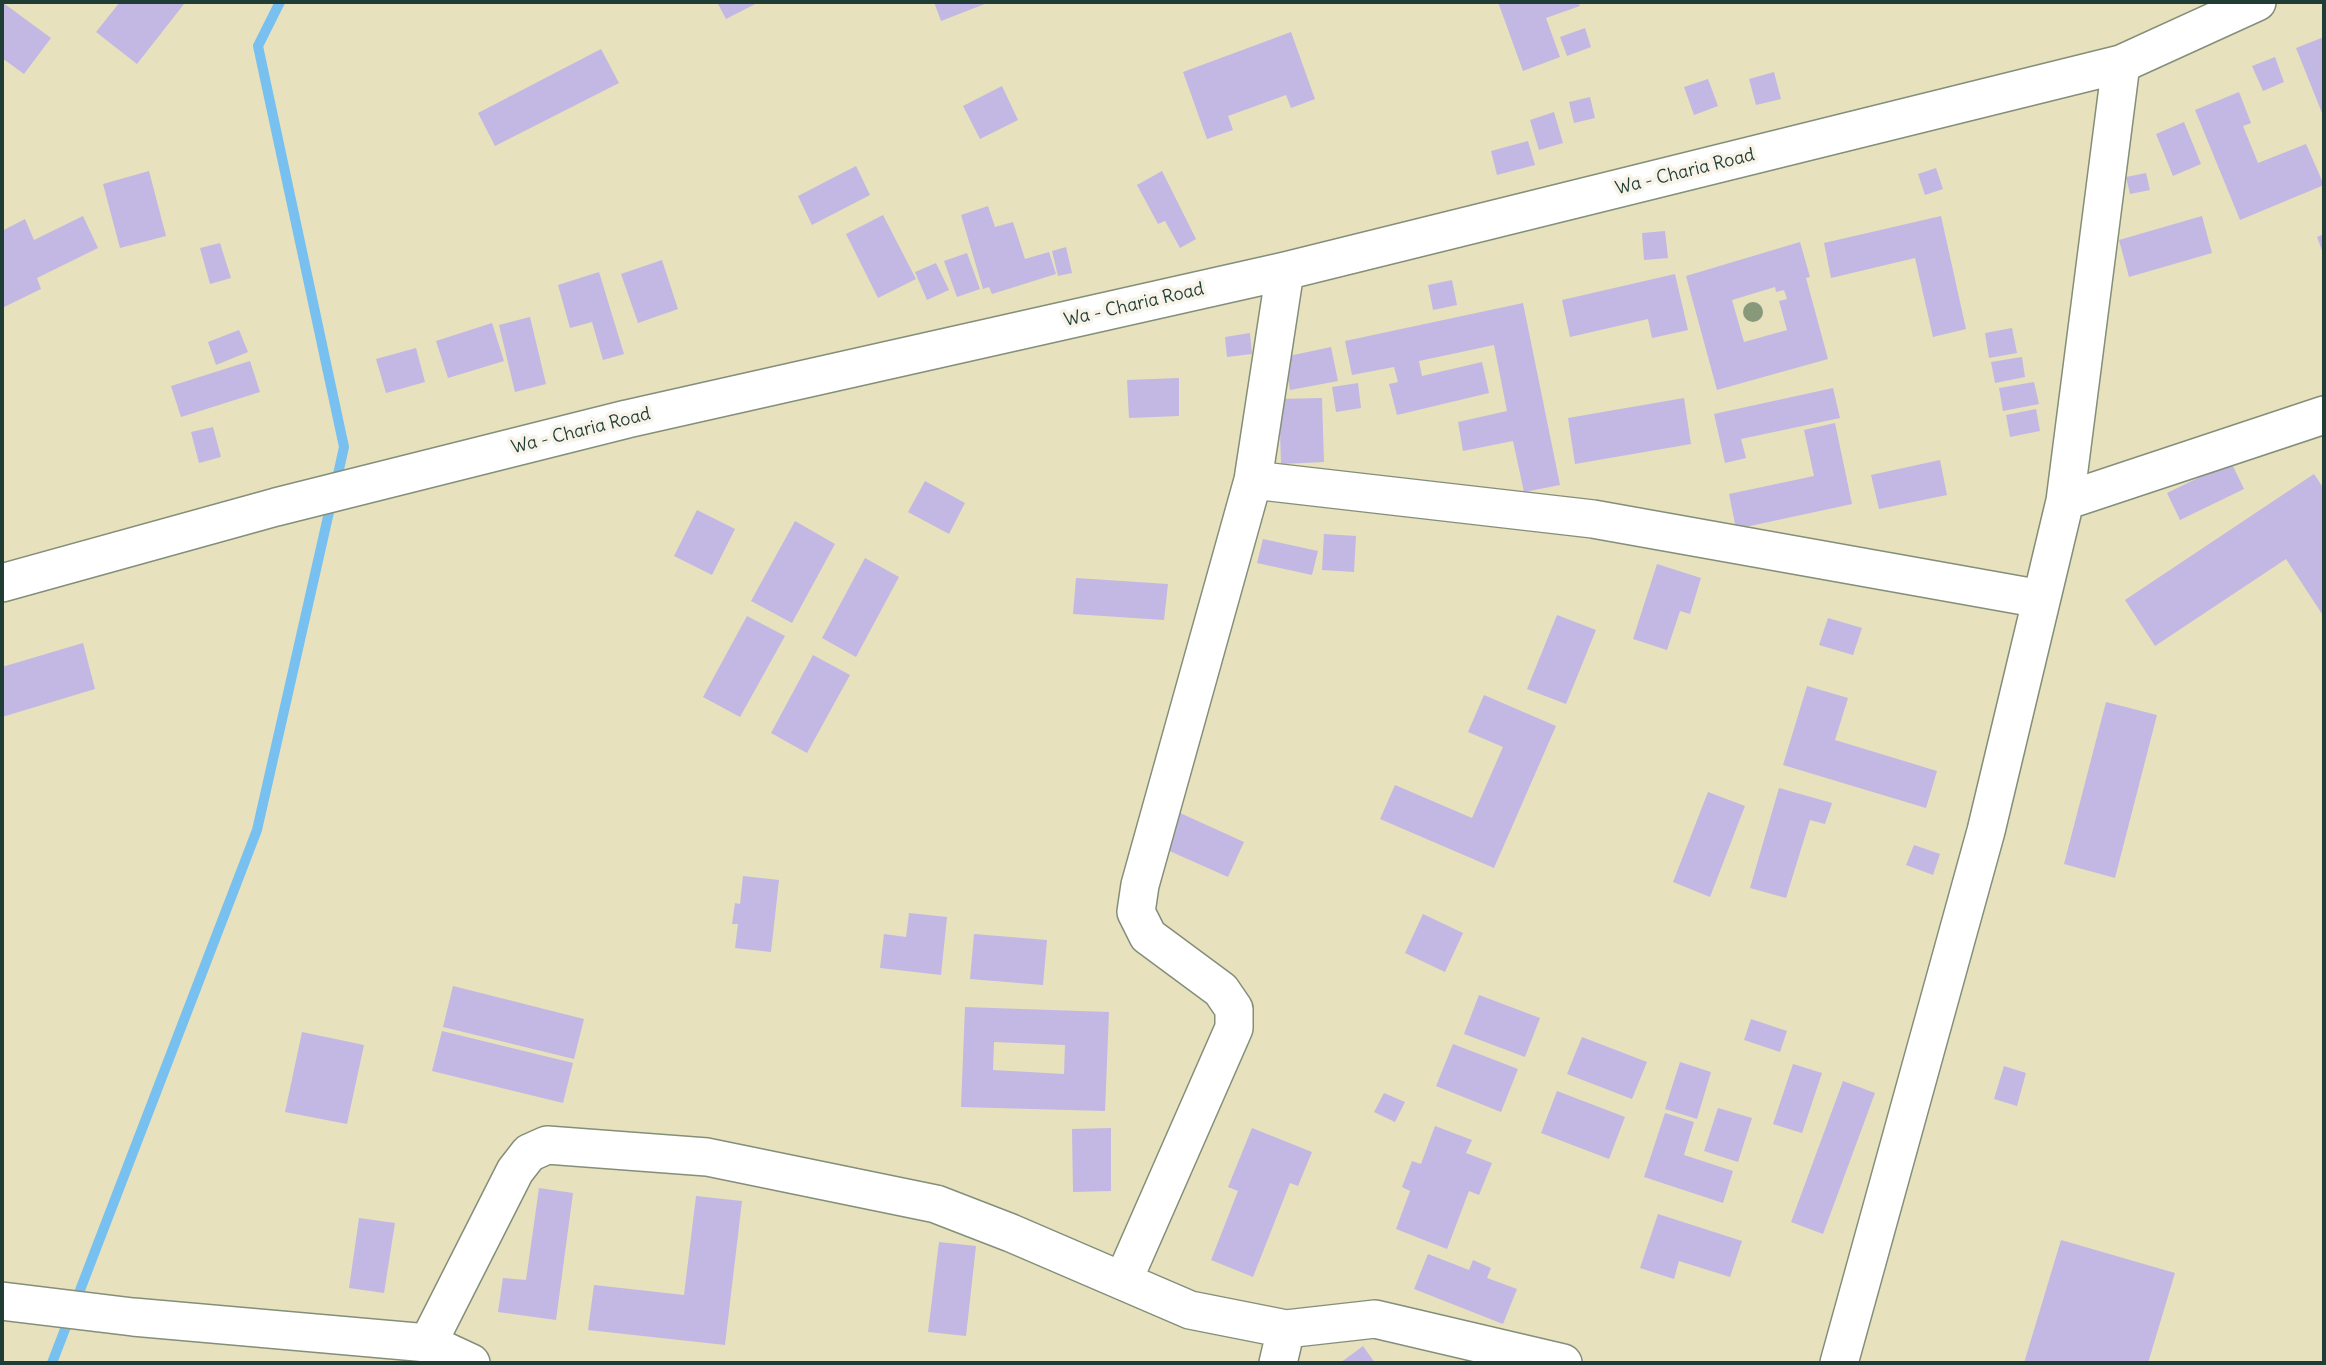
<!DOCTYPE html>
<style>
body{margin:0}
#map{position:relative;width:2326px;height:1365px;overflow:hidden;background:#e7e1be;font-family:Delius,sans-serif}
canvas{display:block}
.frame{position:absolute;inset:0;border:4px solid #1f3d34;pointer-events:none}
</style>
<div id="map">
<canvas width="2326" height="1365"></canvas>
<div class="frame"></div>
</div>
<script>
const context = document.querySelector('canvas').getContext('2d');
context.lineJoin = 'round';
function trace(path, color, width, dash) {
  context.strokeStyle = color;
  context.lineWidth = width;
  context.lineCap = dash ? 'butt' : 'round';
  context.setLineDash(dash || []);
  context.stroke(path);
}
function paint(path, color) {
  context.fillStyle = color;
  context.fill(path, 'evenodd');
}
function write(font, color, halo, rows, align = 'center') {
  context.font = font + ' Delius,sans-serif';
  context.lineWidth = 7;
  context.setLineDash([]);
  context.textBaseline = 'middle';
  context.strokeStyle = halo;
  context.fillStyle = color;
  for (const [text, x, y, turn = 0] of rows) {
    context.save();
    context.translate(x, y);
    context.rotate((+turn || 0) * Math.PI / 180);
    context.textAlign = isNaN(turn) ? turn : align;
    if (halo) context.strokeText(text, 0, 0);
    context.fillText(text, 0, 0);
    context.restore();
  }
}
const stream = new Path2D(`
 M280 2 258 46 344 447 336 483
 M52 1363 257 830 332 499`);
const building = new Path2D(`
 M2 2 51 38 24 74 2 58Z
 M120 2H181L184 4 137 64 96 32Z
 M717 2H759L726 19Z
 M934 2H990L941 21Z
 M1498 2H1578L1580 6 1546 18 1560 57 1523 71Z
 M1585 28 1591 47 1567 56 1560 37Z
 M1291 32 1315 99 1291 108 1286 95 1228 116 1233 130 1207 139 1183 72Z
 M2324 37V118L2296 48Z
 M601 49 619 83 495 146 478 113Z
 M2275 57 2284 82 2263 91 2252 66Z
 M1774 72 1781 99 1756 105 1749 79Z
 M1708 79 1718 106 1694 115 1684 87Z
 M1002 86 1018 120 980 139 963 106Z
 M2239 92 2251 123 2243 126 2258 163 2306 144 2324 185 2240 220 2195 110Z
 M1590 97 1595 118 1574 123 1569 102Z
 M1554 112 1563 143 1539 150 1530 120Z
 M2184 122 2201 164 2173 176 2156 134Z
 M1528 141 1535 165 1497 175 1491 151Z
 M856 166 870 195 812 225 798 196Z
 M1936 168 1943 189 1925 195 1918 174Z
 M149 171 166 236 120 248 103 184Z
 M1162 171 1196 239 1180 248 1165 221 1158 224 1137 185Z
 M2146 173 2150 190 2130 194 2126 177Z
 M988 206 995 227 1013 222 1025 259 1049 252 1056 274 992 294 989 287 983 289 961 215Z
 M883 215 916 279 878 298 846 234Z
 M83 216 98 248 37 278 41 289 2 308V231L25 219 34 240Z
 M1941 216 1966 329 1933 337 1915 258 1831 278 1824 243Z
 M2202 216 2212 253 2129 277 2119 240Z
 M1665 231 1668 258 1644 260 1642 233Z
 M2324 234V256L2317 237Z
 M1800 242 1810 277 1806 278 1828 359 1717 390 1686 276ZM1775 287 1776 292 1784 290 1787 299 1779 301 1787 330 1744 342 1732 300Z
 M220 243 231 278 210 284 200 248Z
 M1066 247 1072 273 1058 276 1052 251Z
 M967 253 980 289 957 297 944 261Z
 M662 260 678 309 638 323 621 274Z
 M936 263 949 290 927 300 915 272Z
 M599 272 624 354 603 360 592 322 570 328 558 285Z
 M1675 274 1688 330 1652 338 1648 319 1570 337 1562 300Z
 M1452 280 1457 305 1433 310 1428 285Z
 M1523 303 1560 485 1524 492 1513 441 1463 451 1458 422 1507 411 1494 345 1419 361 1422 376 1482 362 1489 393 1397 415 1389 384 1398 382 1394 367 1352 375 1345 341Z
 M530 317 546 384 515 392 499 325Z
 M492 323 504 361 448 378 436 341Z
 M2012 328 2017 353 1989 358 1985 333Z
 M239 330 248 352 216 365 208 342Z
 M1250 333 1252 354 1227 357 1225 337Z
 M1331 347 1338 381 1290 390 1284 357Z
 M416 348 425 382 386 393 376 359Z
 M2022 357 2025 377 1995 383 1991 362Z
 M250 361 260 392 181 417 171 386Z
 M1179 378V416L1129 418 1127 380Z
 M2034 382 2039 404 2003 411 1999 388Z
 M1358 383 1361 408 1336 412 1332 387Z
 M1833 388 1840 418 1741 439 1746 458 1725 463 1714 414Z
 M1322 398 1324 462 1281 464 1279 399Z
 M1684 398 1691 444 1575 464 1568 418Z
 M2036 409 2040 431 2010 437 2006 415Z
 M1835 423 1852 504 1736 529 1729 494 1814 476 1804 430Z
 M213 427 221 457 199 463 191 432Z
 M1940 460 1947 495 1879 509 1871 475Z
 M2231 462 2244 489 2180 520 2167 493Z
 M2314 474 2324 489V617L2286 559 2155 646 2125 600Z
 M925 481 965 503 949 534 908 512Z
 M697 510 735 529 712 575 674 556Z
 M795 521 835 544 792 623 751 601Z
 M1324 534 1356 536 1354 572 1322 570Z
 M1263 539 1318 551 1312 575 1257 563Z
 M865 558 899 577 856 657 822 638Z
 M1657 564 1701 578 1690 614 1680 611 1667 650 1633 639Z
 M1076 578 1168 584 1164 620 1073 614Z
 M1557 615 1596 630 1566 704 1527 689Z
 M747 616 785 636 740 717 703 697Z
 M1828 618 1862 628 1853 655 1819 645Z
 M83 643 95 689 2 717V667Z
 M813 655 850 675 807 753 771 733Z
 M1807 686 1848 698 1835 740 1937 771 1926 808 1783 765Z
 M1484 695 1556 726 1494 868 1380 819 1395 785 1472 818 1503 747 1468 732Z
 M2106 702 2157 715 2115 878 2064 864Z
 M1779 788 1832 803 1825 824 1810 820 1786 898 1750 888Z
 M1708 792 1745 806 1710 897 1673 882Z
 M1180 813 1244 842 1228 877 1165 849Z
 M1914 845 1940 854 1933 875 1906 865Z
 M743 876 779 880 771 952 735 948 738 924H732L735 903 740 904Z
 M909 913 947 917 941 975 880 968 884 934 906 937Z
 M1423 914 1463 933 1445 972 1405 953Z
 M974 934 1047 940 1043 985 970 979Z
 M453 986 584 1019 574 1059 443 1027Z
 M1479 995 1540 1018 1525 1057 1464 1034Z
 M965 1007 1109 1012 1105 1111 961 1107ZM994 1042 1065 1045 1064 1074 993 1070Z
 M1751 1019 1787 1031 1780 1052 1744 1040Z
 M442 1031 573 1063 563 1103 432 1071Z
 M302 1032 364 1045 347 1124 285 1112Z
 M1582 1037 1647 1062 1632 1099 1567 1074Z
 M1453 1044 1518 1069 1501 1112 1436 1086Z
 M1680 1062 1711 1072 1697 1119 1665 1109Z
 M1793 1064 1822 1073 1802 1133 1773 1124Z
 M2004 1066 2026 1073 2017 1106 1994 1099Z
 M1843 1081 1875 1093 1823 1234 1791 1222Z
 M1557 1091 1625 1117 1609 1159 1541 1133Z
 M1384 1093 1405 1102 1395 1122 1374 1112Z
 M1718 1108 1752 1118 1738 1162 1704 1151Z
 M1665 1113 1694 1122 1684 1155 1733 1171 1723 1203 1644 1177Z
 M1435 1126 1472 1140 1466 1153 1492 1163 1479 1195 1469 1191 1447 1249 1396 1229 1410 1191 1402 1187 1412 1161 1421 1164Z
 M1111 1128V1191L1073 1192 1072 1129Z
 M1252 1128 1312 1152 1298 1186 1290 1183 1253 1277 1211 1260 1238 1191 1228 1187Z
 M539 1188 573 1193 556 1320 498 1312 503 1278 526 1280Z
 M696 1196 742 1201 725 1345 588 1330 594 1285 684 1295Z
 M1658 1214 1742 1241 1730 1277 1679 1261 1674 1279 1640 1268Z
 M359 1218 395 1223 384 1293 349 1288Z
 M2061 1240 2175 1273 2148 1363H2024Z
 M939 1242 976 1246 966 1336 928 1332Z
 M1428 1254 1469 1270 1473 1260 1491 1268 1487 1278 1517 1289 1503 1324 1414 1289Z
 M1363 1346 1375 1363H1340Z`);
const minor = new Path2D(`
 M1253 480 1593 519 2041 599
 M2065 501 2324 415
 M2 583 276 507 627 419 1285 271 2121 64 2257 2
 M1123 1281 1234 1028V1009L1221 990 1148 936 1136 912 1140 885 1253 480 1285 271
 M2 1301 133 1317 428 1343 471 1363
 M428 1343 515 1171 529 1153 547 1145 707 1157 936 1204 1011 1233 1190 1310 1286 1329 1375 1319 1563 1363
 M1278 1363 1286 1329
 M1839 1363 1986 831 2065 501 2121 64`);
const trees = [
 [1753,312]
];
const streetNames = [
 ["Wa - Charia Road",1685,172,-14],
 ["Wa - Charia Road",1134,305,-13],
 ["Wa - Charia Road",581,431,-14]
];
trace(stream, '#78c0f0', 10);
paint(building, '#c2b8e3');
trace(minor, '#838f79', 40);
trace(minor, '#fff', 37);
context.fillStyle = '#88987b';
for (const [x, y] of trees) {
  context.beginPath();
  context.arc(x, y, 10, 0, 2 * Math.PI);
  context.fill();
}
write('18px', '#1f3d34', '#f7f3e8', streetNames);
</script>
